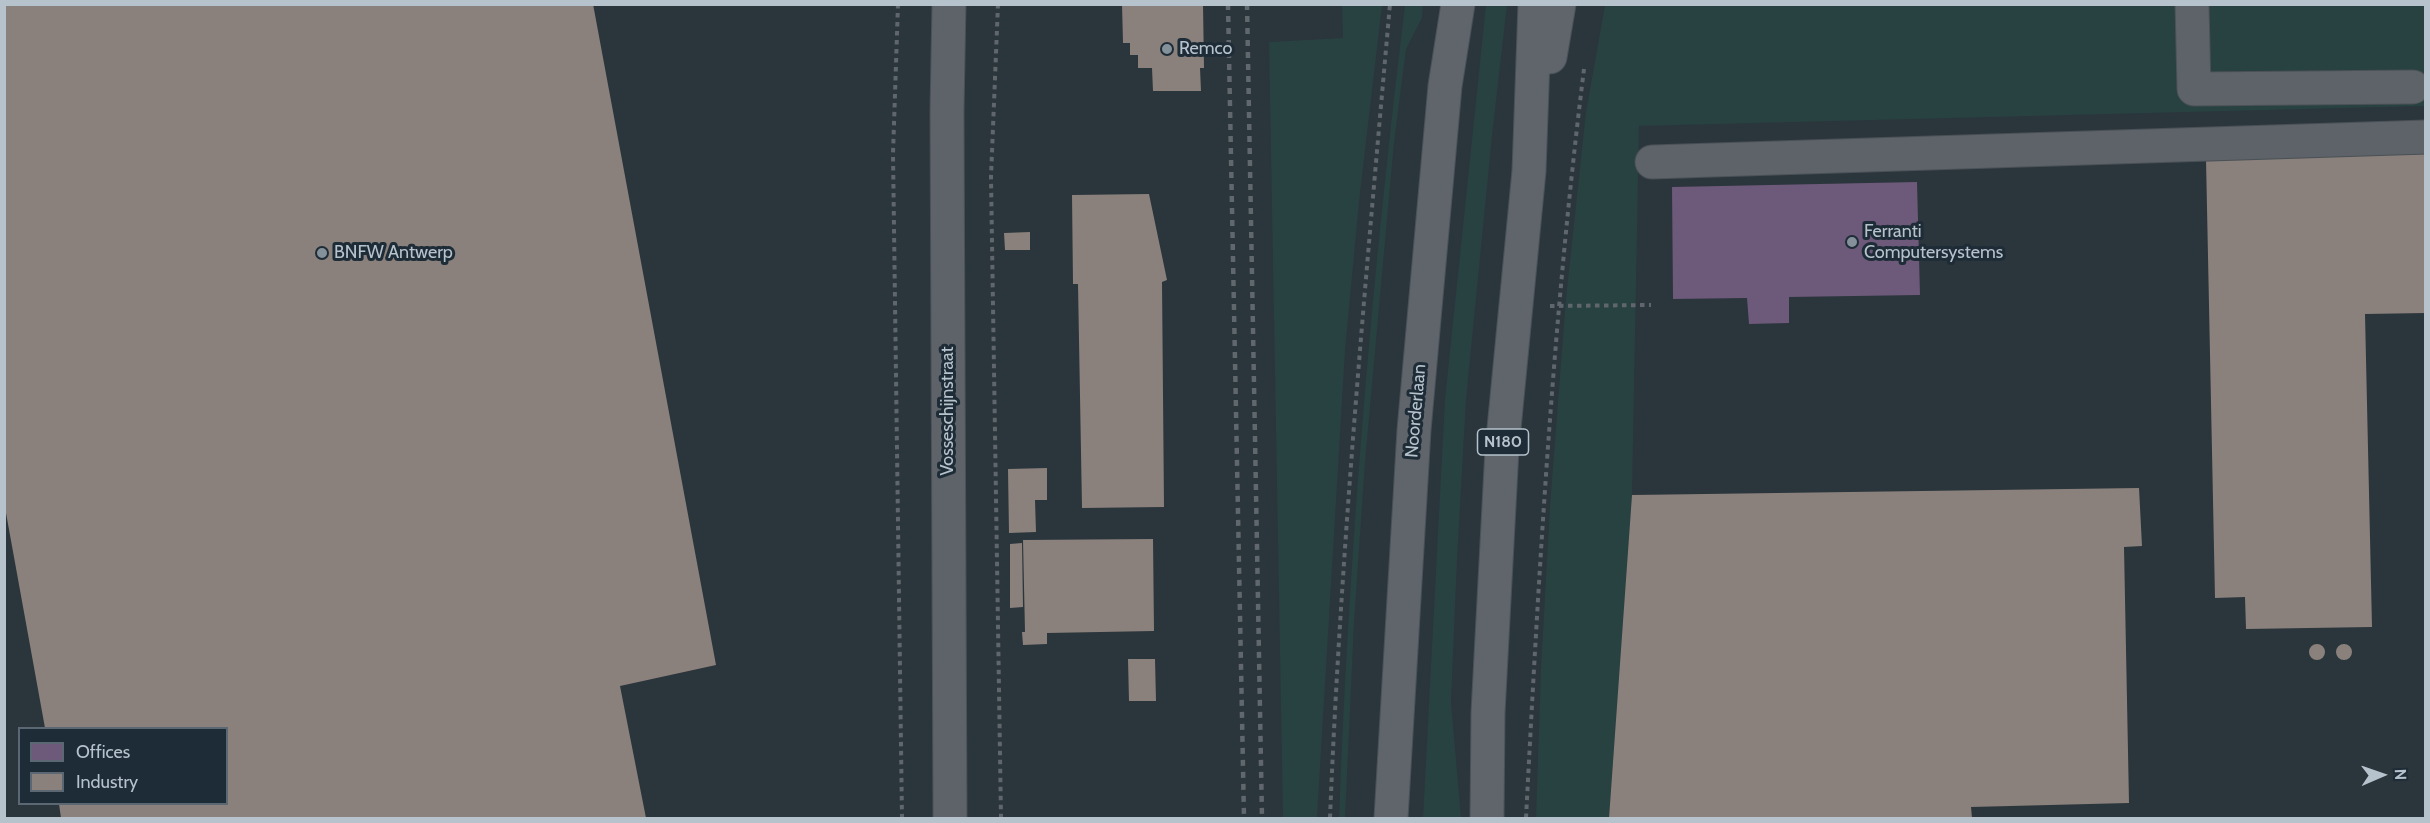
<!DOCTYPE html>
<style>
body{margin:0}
#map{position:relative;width:2430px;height:823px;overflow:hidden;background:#2b353c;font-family:Cabin,sans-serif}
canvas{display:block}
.frame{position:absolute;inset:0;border:6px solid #b6c2cc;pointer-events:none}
.legend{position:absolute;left:18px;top:727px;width:210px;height:78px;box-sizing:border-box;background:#1e2c37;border:2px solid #5b6873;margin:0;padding:8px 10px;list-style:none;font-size:18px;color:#b6c2cc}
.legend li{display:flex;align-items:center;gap:12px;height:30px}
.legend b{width:30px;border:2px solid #5b6873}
.north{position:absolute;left:2352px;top:745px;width:60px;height:60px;-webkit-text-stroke:4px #1e2c37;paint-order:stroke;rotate:88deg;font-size:16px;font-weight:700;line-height:24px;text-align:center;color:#b6c2cc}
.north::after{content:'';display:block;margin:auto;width:21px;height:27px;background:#b6c2cc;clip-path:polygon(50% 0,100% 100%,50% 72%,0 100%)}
</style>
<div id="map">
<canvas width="2430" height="823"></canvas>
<div class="frame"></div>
<ul class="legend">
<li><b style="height:16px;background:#6d597a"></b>Offices</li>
<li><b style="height:16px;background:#8a817c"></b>Industry</li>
</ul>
<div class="north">N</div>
</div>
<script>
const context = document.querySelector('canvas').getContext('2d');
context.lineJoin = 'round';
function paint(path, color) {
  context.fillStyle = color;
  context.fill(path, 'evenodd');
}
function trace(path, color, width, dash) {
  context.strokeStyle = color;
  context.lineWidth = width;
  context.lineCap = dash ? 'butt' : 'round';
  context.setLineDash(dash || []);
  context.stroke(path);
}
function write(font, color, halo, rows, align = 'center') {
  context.font = font + ' Cabin,sans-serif';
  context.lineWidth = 6;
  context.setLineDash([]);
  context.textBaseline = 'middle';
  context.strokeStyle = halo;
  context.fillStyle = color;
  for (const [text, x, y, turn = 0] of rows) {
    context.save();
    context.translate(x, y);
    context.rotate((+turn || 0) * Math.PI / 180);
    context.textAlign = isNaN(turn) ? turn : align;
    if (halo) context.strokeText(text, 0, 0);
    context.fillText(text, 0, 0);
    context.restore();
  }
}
const green = new Path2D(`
 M2319 4 2425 5V106L1639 126 1632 495 1609 818H1536L1541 668 1550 506 1566 298 1586 112 1605 5Z
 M1342 5H1382L1359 202 1345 351 1317 818H1283L1269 42 1343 38Z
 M1405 5H1423L1422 18 1406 49 1394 143 1365 462 1354 623 1345 818H1339C1349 547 1372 275 1405 5Z
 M1486 5H1507L1492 136 1466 400 1457 560 1451 702 1461 818H1423L1445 399Z`);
const offices = new Path2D(`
 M1917 182 1920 295 1789 297V323L1749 324 1747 298 1673 299 1672 187Z`);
const industry = new Path2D(`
 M4 4H593L716 665 620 686 646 818H61L59 804H226V728H45L4 502Z
 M1122 4H1203L1204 68H1200L1201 91H1153L1152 68H1138V55H1130V43H1123Z
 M2426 154V313L2365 314 2372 627 2246 629 2245 597 2215 598 2206 159Z
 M1149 194 1167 280 1162 282 1164 507 1082 508 1078 284H1073L1072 195Z
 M1030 232V250H1005L1004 233Z
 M1047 468V500H1035L1036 532 1009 533 1008 469Z
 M2139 488 2142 546 2124 547 2129 803 1971 807 1972 818H1609L1632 495Z
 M1153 539 1154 631 1047 633V644L1023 645 1022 632H1025L1023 540Z
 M1022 543 1023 607 1010 608V544Z
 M2309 652a8 8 0 1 1 16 0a8 8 0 1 1-16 0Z
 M2336 652a8 8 0 1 1 16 0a8 8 0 1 1-16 0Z
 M1128 659H1155L1156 701H1129Z`);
const path = new Path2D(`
 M898 4 893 154 902 818
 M998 4 991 177 1001 818
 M1550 306 1651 305
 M1330 818C1341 546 1366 276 1390 4
 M1526 818C1539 568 1553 318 1584 69`);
const minor = new Path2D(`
 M949 4 947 111 950 818
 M2192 4 2194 89 2413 87
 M1652 162 2426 137`);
const major = new Path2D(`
 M1550 57 1559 4
 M1391 818 1414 430 1445 86 1458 4
 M1487 818 1488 713 1502 449 1529 171 1535 4`);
const rail = new Path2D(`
 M1228 4 1244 818
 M1247 4 1262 818`);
const markers = [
 [1167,49,6,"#85919a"],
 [1852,242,6,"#85919a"],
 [322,253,6,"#85919a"]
];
const shields = [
 [1503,442,51]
];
const shieldNames = [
 ["N180",1503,442]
];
const poiNames = [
 ["Remco",1179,49],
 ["Ferranti",1864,232],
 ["Computersystems",1864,253],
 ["BNFW Antwerp",334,253]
];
const streetNames = [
 ["Vosseschijnstraat",948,411,-90],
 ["Noorderlaan",1416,411,-85]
];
paint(green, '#284141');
paint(offices, '#6d597a');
paint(industry, '#8a817c');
trace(minor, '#4a5156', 35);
trace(major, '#495258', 35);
trace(path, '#5f676c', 4, [4.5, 4.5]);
trace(minor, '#5d6369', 33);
trace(major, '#5f656b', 33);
trace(rail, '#60676d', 4.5, [6, 6]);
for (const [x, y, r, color] of markers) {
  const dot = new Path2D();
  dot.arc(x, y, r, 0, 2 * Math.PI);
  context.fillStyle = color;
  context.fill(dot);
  trace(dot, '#1e2c37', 2);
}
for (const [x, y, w] of shields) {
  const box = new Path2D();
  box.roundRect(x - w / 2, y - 13, w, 26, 4.5);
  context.fillStyle = '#1e2c37';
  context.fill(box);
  trace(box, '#b6c2cc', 1.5);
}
write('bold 16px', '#b6c2cc', null, shieldNames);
write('18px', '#b6c2cc', '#1e2c37', poiNames, 'left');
write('18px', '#b6c2cc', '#1e2c37', streetNames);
</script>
